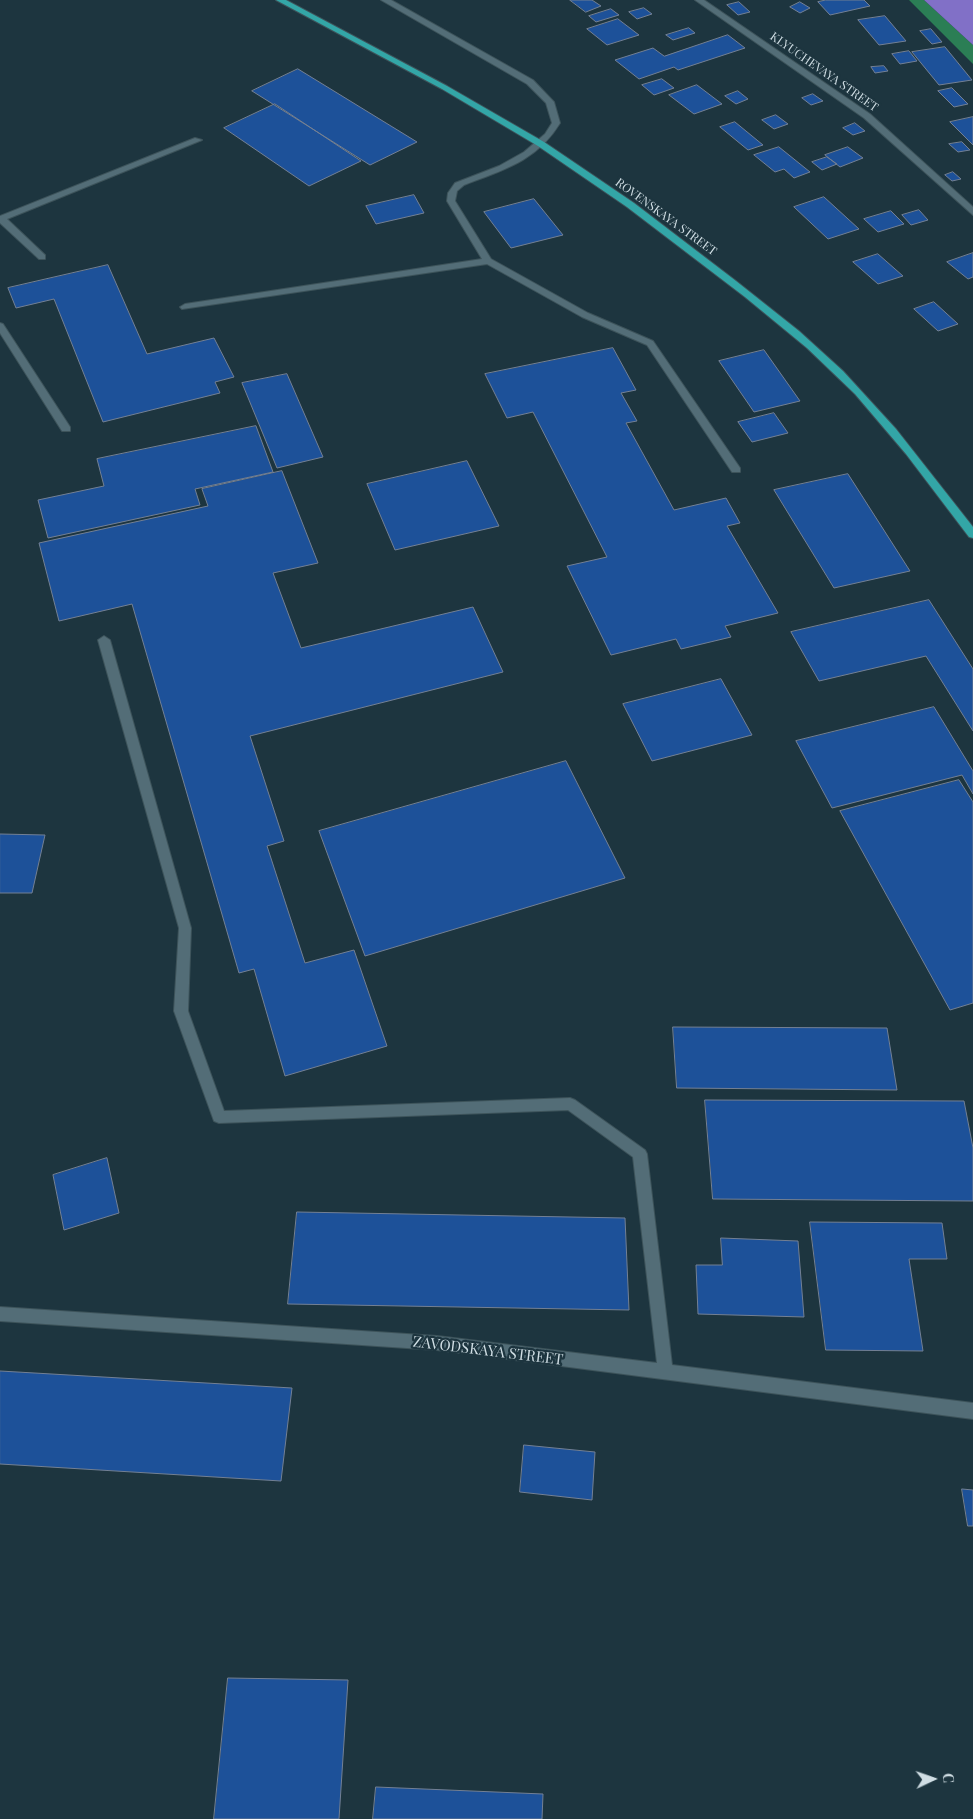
<!DOCTYPE html>
<meta charset="utf-8">
<style>
body{margin:0}
#map{position:relative;width:973px;height:1819px;overflow:hidden;background:#1d353f;font-family:"Playfair Display",serif}
canvas{display:block}
.north{position:absolute;left:908px;top:1754px;width:50px;height:50px;-webkit-text-stroke:4px #1d353f;paint-order:stroke;rotate:87deg;font-size:14px;font-weight:700;line-height:20px;text-align:center;color:#d0dee4}
.north::after{content:'';display:block;margin:auto;width:18px;height:22px;background:#d0dee4;clip-path:polygon(50% 0,100% 100%,50% 72%,0 100%)}
</style>
<div id="map">
<canvas width="973" height="1819"></canvas>
<div class="north">С</div>
</div>
<script>
const context = document.querySelector('canvas').getContext('2d');
context.lineJoin = 'round';
function paint(path, color) {
  context.fillStyle = color;
  context.fill(path, 'evenodd');
}
function trace(path, color, width, dash) {
  context.strokeStyle = color;
  context.lineWidth = width;
  context.lineCap = dash ? 'butt' : 'round';
  context.setLineDash(dash || []);
  context.stroke(path);
}
function write(font, color, halo, rows, align = 'center') {
  context.font = font + ' "Playfair Display",serif';
  context.lineWidth = 4.5;
  context.setLineDash([]);
  context.textBaseline = 'middle';
  context.strokeStyle = halo;
  context.fillStyle = color;
  for (const [text, x, y, turn = 0] of rows) {
    context.save();
    context.translate(x, y);
    context.rotate((+turn || 0) * Math.PI / 180);
    context.textAlign = isNaN(turn) ? turn : align;
    if (halo) context.strokeText(text, 0, 0);
    context.fillText(text, 0, 0);
    context.restore();
  }
}
const forest = new Path2D(`
 M909 0H924L973 45V64Z`);
const water = new Path2D(`
 M924 0H973V45Z`);
const building = new Path2D(`
 M570 0H592L601 6 586 12Z
 M826 0H864L870 6 830 15 818 2Z
 M739 2 750 12 738 15 727 5Z
 M800 2 810 8 800 13 790 7Z
 M644 8 652 14 637 19 629 12Z
 M611 9 619 15 596 22 589 16Z
 M885 16 906 41 879 45 858 20Z
 M618 19 639 35 607 45 587 29Z
 M689 28 695 33 673 40 666 35Z
 M931 29 942 42 932 44 920 31Z
 M728 35 745 48 678 70 674 67 639 79 615 60 653 48 664 56Z
 M945 47 972 80 939 85 912 52Z
 M909 51 917 61 900 64 892 54Z
 M884 66 888 71 875 73 871 67Z
 M298 69 417 142 370 165 252 91Z
 M662 79 674 88 654 95 642 85Z
 M697 85 722 104 694 114 669 95Z
 M952 88 968 104 954 107 938 91Z
 M738 91 748 99 736 104 725 96Z
 M813 94 823 101 811 105 802 98Z
 M275 104 361 161 309 186 224 128Z
 M776 115 788 124 774 129 762 120Z
 M973 117V145L950 122Z
 M735 122 763 145 748 150 720 127Z
 M855 123 865 131 853 135 843 128Z
 M962 142 970 150 958 152 949 144Z
 M779 147 810 172 794 178 784 169 775 172 754 155Z
 M848 147 863 158 840 167 825 155Z
 M827 157 837 164 822 170 812 162Z
 M953 172 961 179 952 181 945 175Z
 M414 195 424 213 376 224 366 206Z
 M824 197 859 229 828 239 794 207Z
 M534 199 563 235 511 248 484 212Z
 M919 210 928 220 911 225 902 215Z
 M891 211 904 224 878 232 864 219Z
 M973 253V277L968 279 947 262Z
 M878 254 903 276 878 284 853 262Z
 M108 265 147 354 214 338 234 377 215 382 220 393 103 422 54 299 16 308 8 288Z
 M934 302 958 324 938 331 914 309Z
 M613 348 636 390 621 393 637 421 626 423 674 510 726 498 740 523 727 526 778 613 725 626 731 637 681 649 676 639 611 655 567 566 607 557 533 412 507 418 485 374Z
 M764 350 800 401 754 412 719 361Z
 M287 374 323 457 277 468 242 383Z
 M774 413 788 433 752 442 738 422Z
 M256 426 273 472 195 489 200 505 48 538 38 500 104 486 97 459Z
 M467 461 499 526 395 550 367 484Z
 M282 471 318 563 273 573 301 648 473 607 503 672 250 736 284 841 267 846 305 963 354 950 387 1046 285 1076 254 969 239 973 132 604 59 621 39 543 208 506 202 489Z
 M848 474 910 571 834 588 774 490Z
 M929 600 973 669V731L926 656 819 681 791 632Z
 M721 679 752 735 652 761 623 704Z
 M934 707 973 771V794L962 775 832 808 796 741Z
 M566 761 625 878 365 956 319 831Z
 M959 780 973 802V1003L950 1010 840 811Z
 M0 834 45 835 32 893H0Z
 M673 1027 887 1028 897 1090 677 1088Z
 M705 1100 964 1101 973 1148V1201L713 1199Z
 M107 1158 119 1213 64 1230 53 1175Z
 M297 1212 625 1218 629 1310 288 1304Z
 M810 1222 942 1223 947 1259H909L923 1351 826 1350Z
 M721 1238 798 1241 804 1317 698 1314 696 1265H722Z
 M0 1371 292 1388 281 1481 0 1464Z
 M524 1445 595 1452 592 1500 520 1492Z
 M962 1489 973 1490V1526H968Z
 M228 1678 348 1680 339 1819H214Z
 M376 1787 543 1794 542 1819H373Z`);
const minor = new Path2D(`
 M381 0H391L533 80 554 102 560 123C537 161 503 170 464 185L457 191 455 201 491 259 588 313 653 341 740 468V472H732L647 345 582 317 487 264 182 309 180 307 185 304 482 259 447 201 448 193 455 183 499 166 524 152 545 134 552 123 546 103 527 84Z
 M695 0H704L870 114 973 207V215L864 118Z
 M195 138 202 140 7 219 45 255V259H39L0 223V216Z
 M0 323 3 324 70 427V431H62L0 333Z
 M104 636 110 640 191 928 188 1011 224 1111 570 1098 575 1100 645 1150 647 1154 672 1365 973 1403V1419L437 1350 0 1321V1307L437 1336 657 1363 633 1157 568 1110 219 1123 214 1121 174 1011 179 928 98 640Z`);
const major = new Path2D(`
 M276 0H286L447 86 544 142 634 203 736 281 799 331 843 371 896 429 973 527V538L969 537 906 454 855 394 807 348 745 297 627 207 538 146 442 89Z`);
const farStreetnames = [
 ["KLYUCHEVAYA STREET",824,72,35],
 ["ROVENSKAYA STREET",666,217,36]
];
const streetNames = [
 ["ZAVODSKAYA STREET",488,1351,7]
];
paint(forest, '#2b7e55');
paint(water, '#8170c7');
paint(building, '#1d5199');
trace(building, '#738094', 1);
trace(minor, '#3d535a', 2);
trace(major, '#3d535a', 2);
paint(minor, '#536d77');
paint(major, '#33a6a7');
write('12px', '#d0dee4', '#1d353f', farStreetnames);
write('15px', '#d0dee4', '#1d353f', streetNames);
</script>
